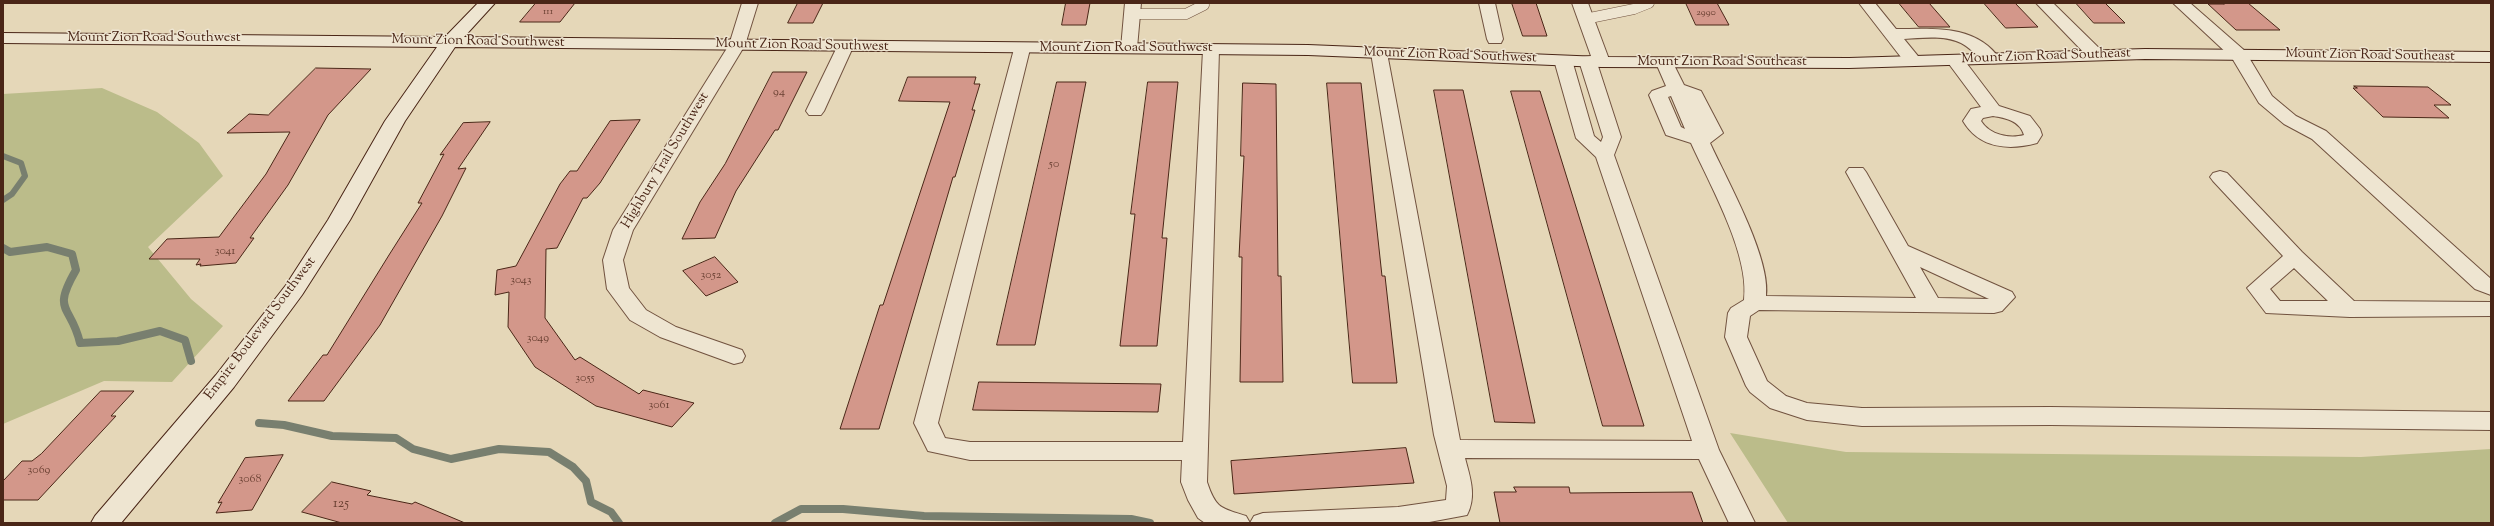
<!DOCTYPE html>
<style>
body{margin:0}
#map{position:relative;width:2494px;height:526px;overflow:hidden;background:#e5d7b8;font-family:"Sorts Mill Goudy",serif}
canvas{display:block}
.frame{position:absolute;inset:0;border:4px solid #4a2617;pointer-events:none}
</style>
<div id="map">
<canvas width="2494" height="526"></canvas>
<div class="frame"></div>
</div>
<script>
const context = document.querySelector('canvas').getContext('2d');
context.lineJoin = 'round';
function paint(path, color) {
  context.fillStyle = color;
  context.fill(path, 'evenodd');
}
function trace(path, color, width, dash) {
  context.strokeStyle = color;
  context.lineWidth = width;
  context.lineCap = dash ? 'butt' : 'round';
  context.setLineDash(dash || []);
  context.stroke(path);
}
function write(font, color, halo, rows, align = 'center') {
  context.font = font + ' "Sorts Mill Goudy",serif';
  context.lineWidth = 3;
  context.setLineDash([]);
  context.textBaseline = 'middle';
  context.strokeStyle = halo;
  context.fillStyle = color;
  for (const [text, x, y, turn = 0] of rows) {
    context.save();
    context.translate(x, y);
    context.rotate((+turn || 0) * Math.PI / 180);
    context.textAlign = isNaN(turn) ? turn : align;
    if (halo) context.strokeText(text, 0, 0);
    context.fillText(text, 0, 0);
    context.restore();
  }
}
const green = new Path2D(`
 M102 88 157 112 199 143 223 176 148 247 191 299 223 326 172 382 104 381 3 424V94Z
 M1730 433 1846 452 2361 457 2491 449V523H1788Z`);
const streamFar1 = new Path2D(`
 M3 156 21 163 25 176 12 194 3 200`);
const stream = new Path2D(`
 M3 248 10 252 47 247 72 254 76 270C51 313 71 304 80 343L118 341 160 331 185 340 191 361
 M259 423 284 425 332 436 396 438 413 449 451 459 499 449 549 452 573 467 586 481 591 502 611 512 619 523
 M775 523 801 509H843L924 516 1131 519 1150 523`);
const building = new Path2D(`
 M536 3H575L560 22H520Z
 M798 3H823L813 23H788Z
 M1066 3H1090L1086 25H1062Z
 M1512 3H1536L1547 36H1523Z
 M1686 3H1717L1729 25H1696Z
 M1899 3H1929L1950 27H1919Z
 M1984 3H2015L2038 27 2006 28Z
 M2076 3H2105L2125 23H2094Z
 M2222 3H2248L2280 30H2236L2208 4H2224Z
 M316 68 371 69 328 115 288 185 250 238H254L236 263 200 266 201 264 196 265 200 259H149L167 239 219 237 266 174 290 132 227 133 249 114 268 115Z
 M773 72H807L778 130H775L736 191 715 238 682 239 700 202 725 164Z
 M908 77H976L974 84H980L972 110H975L955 177H953L879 429H840L880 305H883L950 102 899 101Z
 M1057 82H1086L1035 345H997Z
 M1148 82H1178L1162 238H1167L1157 346H1120L1135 214H1131Z
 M1243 83 1276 84 1278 276H1281L1283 382H1240L1242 257H1239L1244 156H1241Z
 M1327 83H1361L1382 276H1385L1397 383H1353Z
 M2354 86 2428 87 2451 105H2434L2449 118 2383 117 2353 88H2357Z
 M1434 90H1463L1535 423 1495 422Z
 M1511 91H1540L1644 426H1603Z
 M640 120 600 183 587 198H583L557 248 546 249 545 318 575 360 580 357 639 394 643 390 694 403 672 427 596 406 535 367 508 327 509 292 495 295 497 270 516 266 560 184 570 171H577L610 121Z
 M490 122 458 169 466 168 442 216 380 325 324 401H288L323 355H327L389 255 422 203H418L444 154 440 155 463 123Z
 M715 257 738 282 706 296 683 271Z
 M979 382 1161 384 1158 412 973 410Z
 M101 391H134L111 416H116L38 500H3V481L22 461H32L41 454Z
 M1406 448 1414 483 1234 494 1231 461Z
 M283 455 252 510 216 513 222 502 218 503 245 458Z
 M332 482 371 491 367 495 412 504 415 502 465 523H342L302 512Z
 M1514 487H1569L1570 493 1692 492 1703 523H1500L1494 492H1516Z`);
const lane = new Path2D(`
 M1133 14H1186L1204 5
 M1585 19 1634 9 1649 3`);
const street = new Path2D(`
 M742 3H758L745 45 633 230 623 260 629 288 646 310 676 327 742 350 745 356 742 362 734 364 660 337 630 320 607 289 603 260 613 230 729 45Z
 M1125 3H1141L1137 48 1135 52H1123L1121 48Z
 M1479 3H1495L1503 39 1501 43H1489L1487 39Z
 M1572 3H1588L1610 62 1607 66H1598L1621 137 1614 155 1719 450 1755 523H1729L1699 459 1465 458C1470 477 1477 496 1467 515L1424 523H1250L1254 516 1263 513 1398 507 1446 500 1447 486 1434 435 1371 53 1373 49H1385L1387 53 1460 440 1692 441 1596 157 1576 138 1554 60 1557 56H1569L1572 60 1594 136 1601 142 1603 137 1579 61 1582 57 1591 56Z
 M1859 3H1875L1896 29C1934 29 1975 24 2000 59L1997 63C1982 66 1974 49 1961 43 1944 35 1922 38 1904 39L1922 61 1919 65H1907Z
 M2036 3H2053L2103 52 2106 56 2103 60H2091Z
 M2173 3H2190L2245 51 2272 96 2296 116 2326 131 2491 279V295L2475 289 2312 139 2284 124 2259 103 2232 58Z
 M845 42 851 43 853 47 824 111 821 115H809L806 111 837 47 839 43Z
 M1022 44 1028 45 1030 49 938 423 945 438 970 442H1183L1203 50 1205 46H1217L1219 50 1207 482C1216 509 1221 508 1246 516L1250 523H1205L1198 518 1188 500 1181 482 1182 460H970L928 451 914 423 1014 49 1016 45Z
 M1955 55 1961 56 1999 106 2030 116 2040 129 2042 135 2037 143C2008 151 1979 148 1963 121L1971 109 1981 107 1946 60 1949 56ZM1993 116C2006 118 2020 121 2024 135 2009 139 1990 135 1981 121L1983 118Z
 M1665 58 1671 59 1684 85 1701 91 1723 133 1710 143C1727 180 1771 258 1766 296L1916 298 1846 172 1849 168H1863L1866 172 1908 246 2012 292 2015 297 2002 311 1994 313 1759 310 1750 316 1747 337 1767 381 1786 396 1807 403 1862 408 2050 407 2491 412V430L2050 425 1862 426 1807 420 1770 408 1750 392 1746 386 1725 337 1728 313 1731 308 1744 300C1750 255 1710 185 1691 143L1666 135 1649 95 1652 91 1666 86 1656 63 1659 59ZM1671 96 1685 129 1681 127 1668 97ZM1920 267 1989 299 1938 298Z
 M2220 171 2227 173 2302 252 2354 301 2491 302V316L2350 317 2266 313 2247 288 2283 256 2213 181 2210 177 2213 173ZM2294 268 2328 301H2280L2270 289Z`);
const secondary = new Path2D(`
 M478 3H495L464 37 1308 45 1601 57 1849 58 2145 49 2491 52V62L2145 59 1849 68 1601 67 1308 55 455 47 405 121 350 220 302 295 234 387 121 523H91L95 516 216 375 286 285 328 220 385 121 437 47 3 43V33L445 37Z`);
const farNumbernames = [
 ["111",548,12],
 ["2990",1706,13]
];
const numberNames = [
 ["94",779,93],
 ["50",1054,165],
 ["3041",225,252],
 ["3052",711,276],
 ["3043",521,281],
 ["3049",538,339],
 ["3055",585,379],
 ["3061",659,406],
 ["3069",39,471],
 ["3068",250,480]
];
const streetNames = [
 ["Mount Zion Road Southwest",154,39],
 ["Mount Zion Road Southwest",478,42,1],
 ["Mount Zion Road Southwest",802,46,1],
 ["Mount Zion Road Southwest",1126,49],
 ["Mount Zion Road Southwest",1450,56,2],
 ["Mount Zion Road Southeast",2370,56,1],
 ["Mount Zion Road Southeast",2046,57,-2],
 ["Mount Zion Road Southeast",1722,63],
 ["Highbury Trail Southwest",666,161,-59],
 ["Empire Boulevard Southwest",261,329,-53]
];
const nearNumbernames = [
 ["125",341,505]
];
paint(green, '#bbbc8a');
trace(streamFar1, '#787f6f', 6);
trace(stream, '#787f6f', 8);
paint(building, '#d3978a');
trace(building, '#4a2617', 1);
trace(lane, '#71523f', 11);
trace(street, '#71523f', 2);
trace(secondary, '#4a2617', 2);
trace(lane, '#eee5d1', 10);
paint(street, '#eee5d1');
paint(secondary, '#eee5d1');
write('10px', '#6c4234', null, farNumbernames);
write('12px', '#6c4234', null, numberNames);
write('14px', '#4a2617', '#eee5d1', streetNames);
write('14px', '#6c4234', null, nearNumbernames);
</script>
